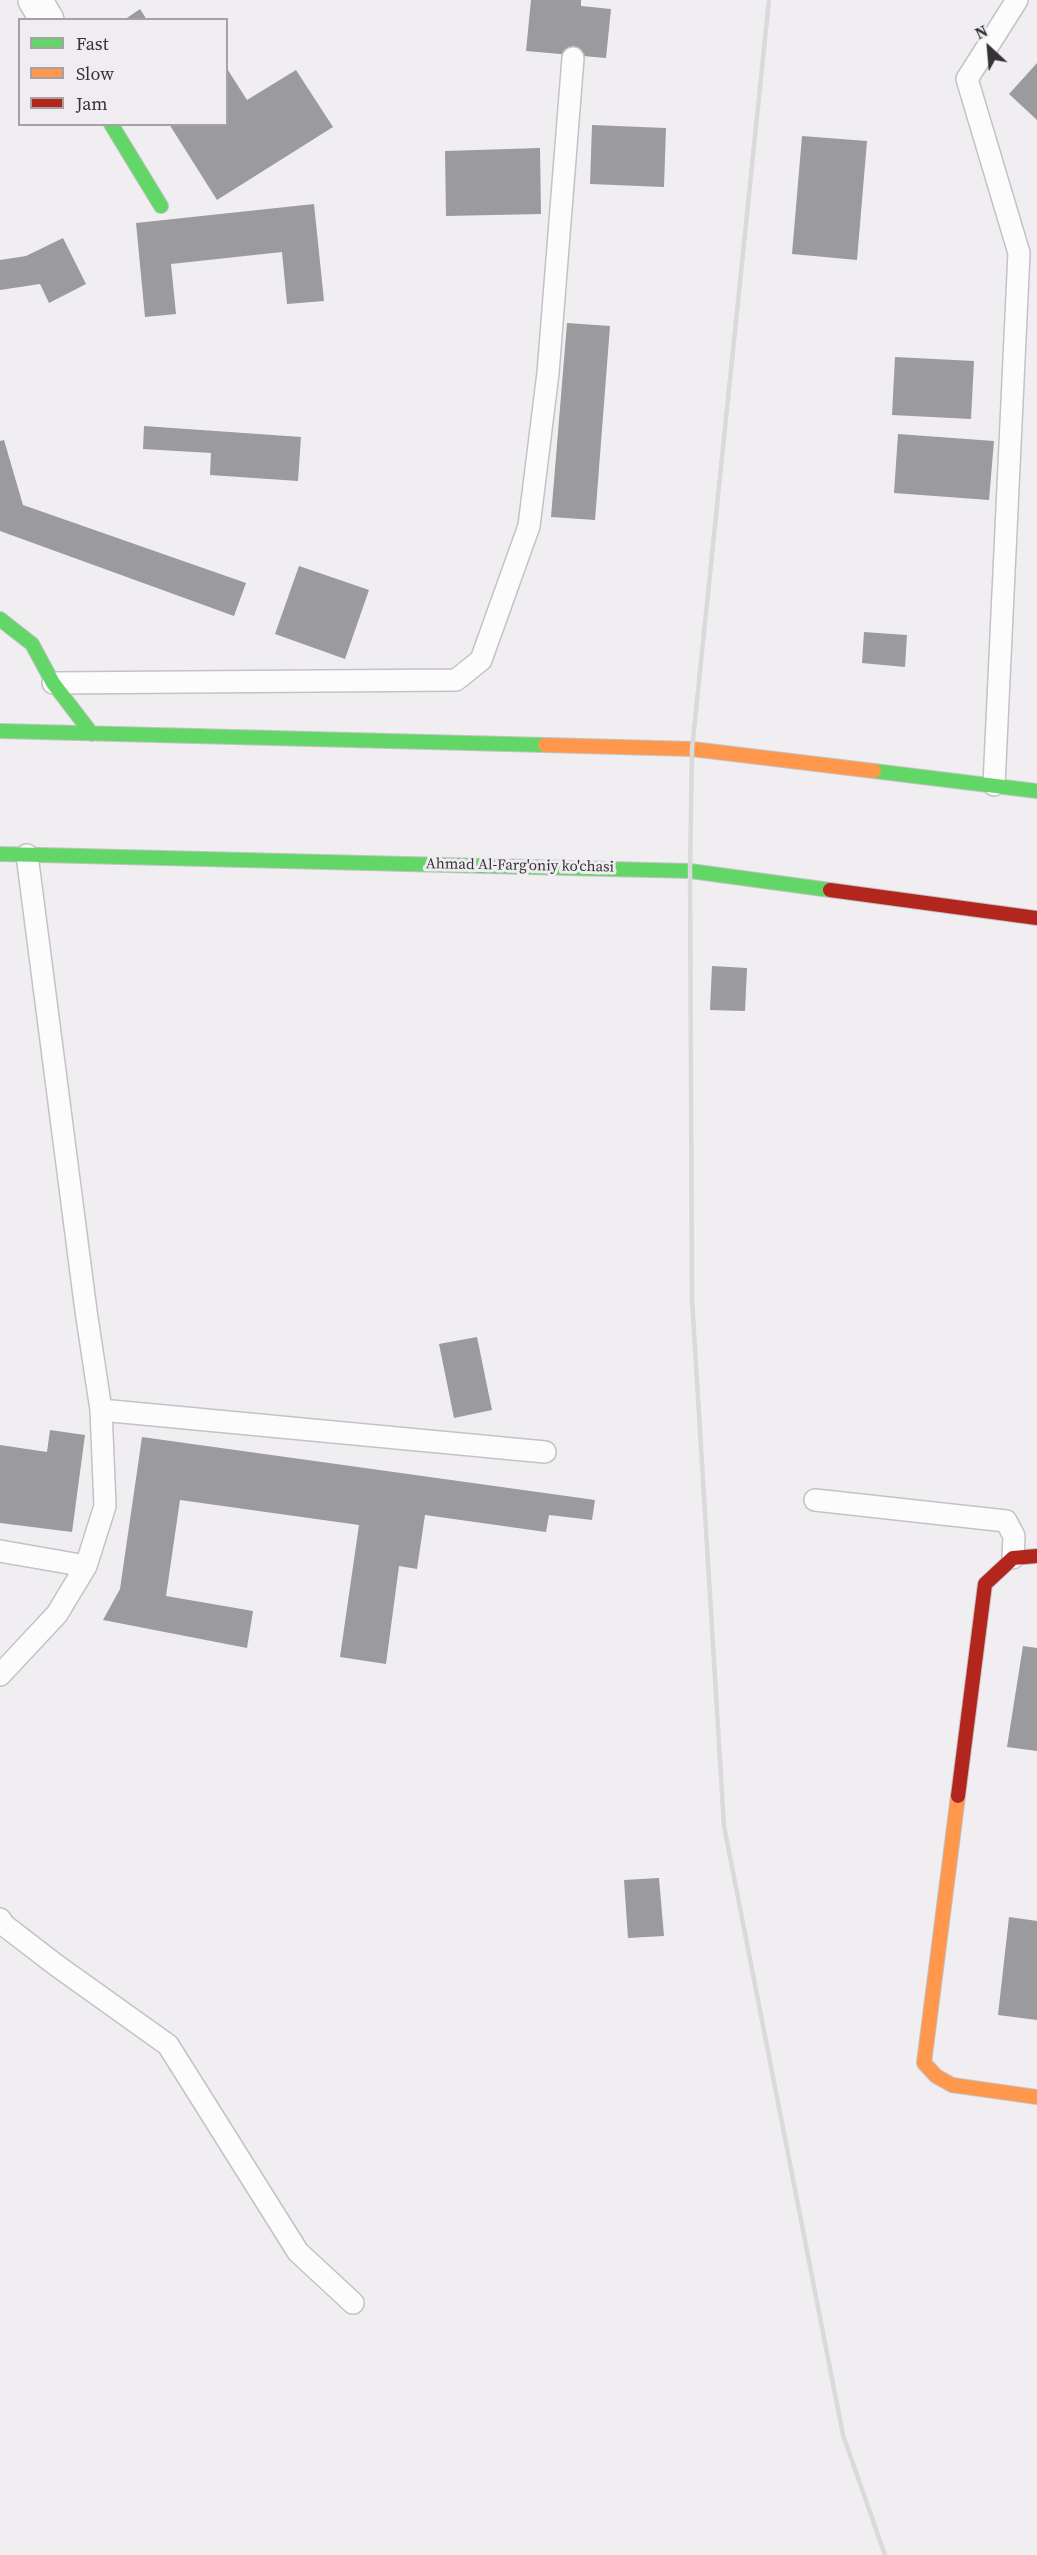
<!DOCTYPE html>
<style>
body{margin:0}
#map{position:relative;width:1037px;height:2555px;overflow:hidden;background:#f0eef1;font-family:"Source Serif 4",serif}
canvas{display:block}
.legend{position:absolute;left:18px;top:18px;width:210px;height:108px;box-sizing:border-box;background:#f0edf2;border:2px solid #a5a2a6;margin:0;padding:8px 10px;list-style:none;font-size:18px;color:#343234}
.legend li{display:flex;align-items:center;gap:12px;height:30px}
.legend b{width:30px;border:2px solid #a5a2a6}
.north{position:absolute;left:959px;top:18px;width:60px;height:60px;-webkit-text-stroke:4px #f0edf2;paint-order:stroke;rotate:334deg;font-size:16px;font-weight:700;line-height:24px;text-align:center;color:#343234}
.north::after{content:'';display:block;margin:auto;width:21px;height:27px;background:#343234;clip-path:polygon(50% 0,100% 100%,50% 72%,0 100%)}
</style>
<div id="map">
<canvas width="1037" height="2555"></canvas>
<ul class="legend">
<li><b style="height:8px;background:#63d668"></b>Fast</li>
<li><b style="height:8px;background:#ff974d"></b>Slow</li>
<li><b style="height:8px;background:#b3261e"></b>Jam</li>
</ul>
<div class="north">N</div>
</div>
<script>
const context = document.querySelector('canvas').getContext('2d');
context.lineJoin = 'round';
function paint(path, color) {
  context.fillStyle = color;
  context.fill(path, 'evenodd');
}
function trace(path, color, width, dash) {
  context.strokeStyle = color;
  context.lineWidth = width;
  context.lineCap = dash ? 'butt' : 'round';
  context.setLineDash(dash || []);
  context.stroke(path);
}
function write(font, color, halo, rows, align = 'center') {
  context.font = font + ' "Source Serif 4",serif';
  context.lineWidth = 6;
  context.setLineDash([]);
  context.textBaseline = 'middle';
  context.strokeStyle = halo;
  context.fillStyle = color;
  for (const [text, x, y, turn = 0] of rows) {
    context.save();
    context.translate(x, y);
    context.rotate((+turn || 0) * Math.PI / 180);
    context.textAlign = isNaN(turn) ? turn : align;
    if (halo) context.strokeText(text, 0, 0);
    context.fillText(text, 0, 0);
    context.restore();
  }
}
const building = new Path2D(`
 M531 0H581V6L611 9 606 58 526 51Z
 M140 9 147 20H124Z
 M1037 63V120L1009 94Z
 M226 67 247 100 296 70 333 127 217 200 169 124H226Z
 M592 125 666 128 664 187 590 184Z
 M802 136 867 141 857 260 792 254Z
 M540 148 541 214 446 216 445 151Z
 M314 204 324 301 287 304 282 252 171 264 176 314 145 317 136 223Z
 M63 238 86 284 49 303 40 284 0 290V260L26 256Z
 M567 323 610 326 595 520 551 517Z
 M895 357 974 361 971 419 892 415Z
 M144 426 301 437 298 481 210 475 211 453 143 449Z
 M898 434 994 441 989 500 894 493Z
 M4 440 23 505 246 583 234 616 0 531V441Z
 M299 566 369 590 345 659 275 634Z
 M864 632 907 635 905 667 862 663Z
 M712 966 747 968 745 1011 710 1010Z
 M477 1337 492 1410 454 1418 439 1344Z
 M50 1430 85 1435 72 1532 0 1523V1445L47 1452Z
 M142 1437 595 1500 592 1520 549 1515 546 1532 425 1515 417 1569 399 1566 386 1664 340 1657 359 1525 180 1500 166 1596 253 1611 247 1648 103 1620 120 1589Z
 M1023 1646 1037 1648V1751L1007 1747Z
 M659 1878 664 1936 628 1938 624 1880Z
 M1009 1917 1037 1921V2020L998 2015Z`);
const lane = new Path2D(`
 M53 683 456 680 481 660 529 526 548 373 573 58
 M994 785 1019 253 967 79 1017 0
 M27 855 86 1311 101 1410 545 1452
 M815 1500 1006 1521 1014 1536 1013 1558
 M0 1551 86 1566
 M0 1675 57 1614 86 1566 105 1506 101 1410
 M0 1919 4 1925 56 1965 168 2045 298 2252 353 2303`);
const street = new Path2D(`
 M35 0 47 20`);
const fast = new Path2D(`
 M111 124 161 206
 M0 619 32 644 53 683 92 734
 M0 731 545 745
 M874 771 1037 791
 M0 854 690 871 830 890`);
const slow = new Path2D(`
 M545 745 692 749 874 771
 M958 1796 924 2063 936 2076 952 2085 1037 2097`);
const jam = new Path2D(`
 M830 890 1037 918
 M958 1796 985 1584 1013 1558 1037 1556`);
const rail = new Path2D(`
 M769 0 692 749 690 871 692 1299 724 1826 843 2435 885 2555`);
const streetNames = [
 ["Ahmad Al-Farg'oniy ko'chasi",520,866,1]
];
paint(building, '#9b9a9c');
trace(lane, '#c3c2c4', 24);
trace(street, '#c3c2c4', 36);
trace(fast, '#c3c2c4', 16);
trace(slow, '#c3c2c4', 16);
trace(jam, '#c3c2c4', 16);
trace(lane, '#fdfcfd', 21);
trace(street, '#fdfcfd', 33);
trace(fast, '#63d668', 14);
trace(slow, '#ff974d', 14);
trace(jam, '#b3261e', 14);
trace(rail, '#dadada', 4.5);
write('15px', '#343234', '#f0edf2', streetNames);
</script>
